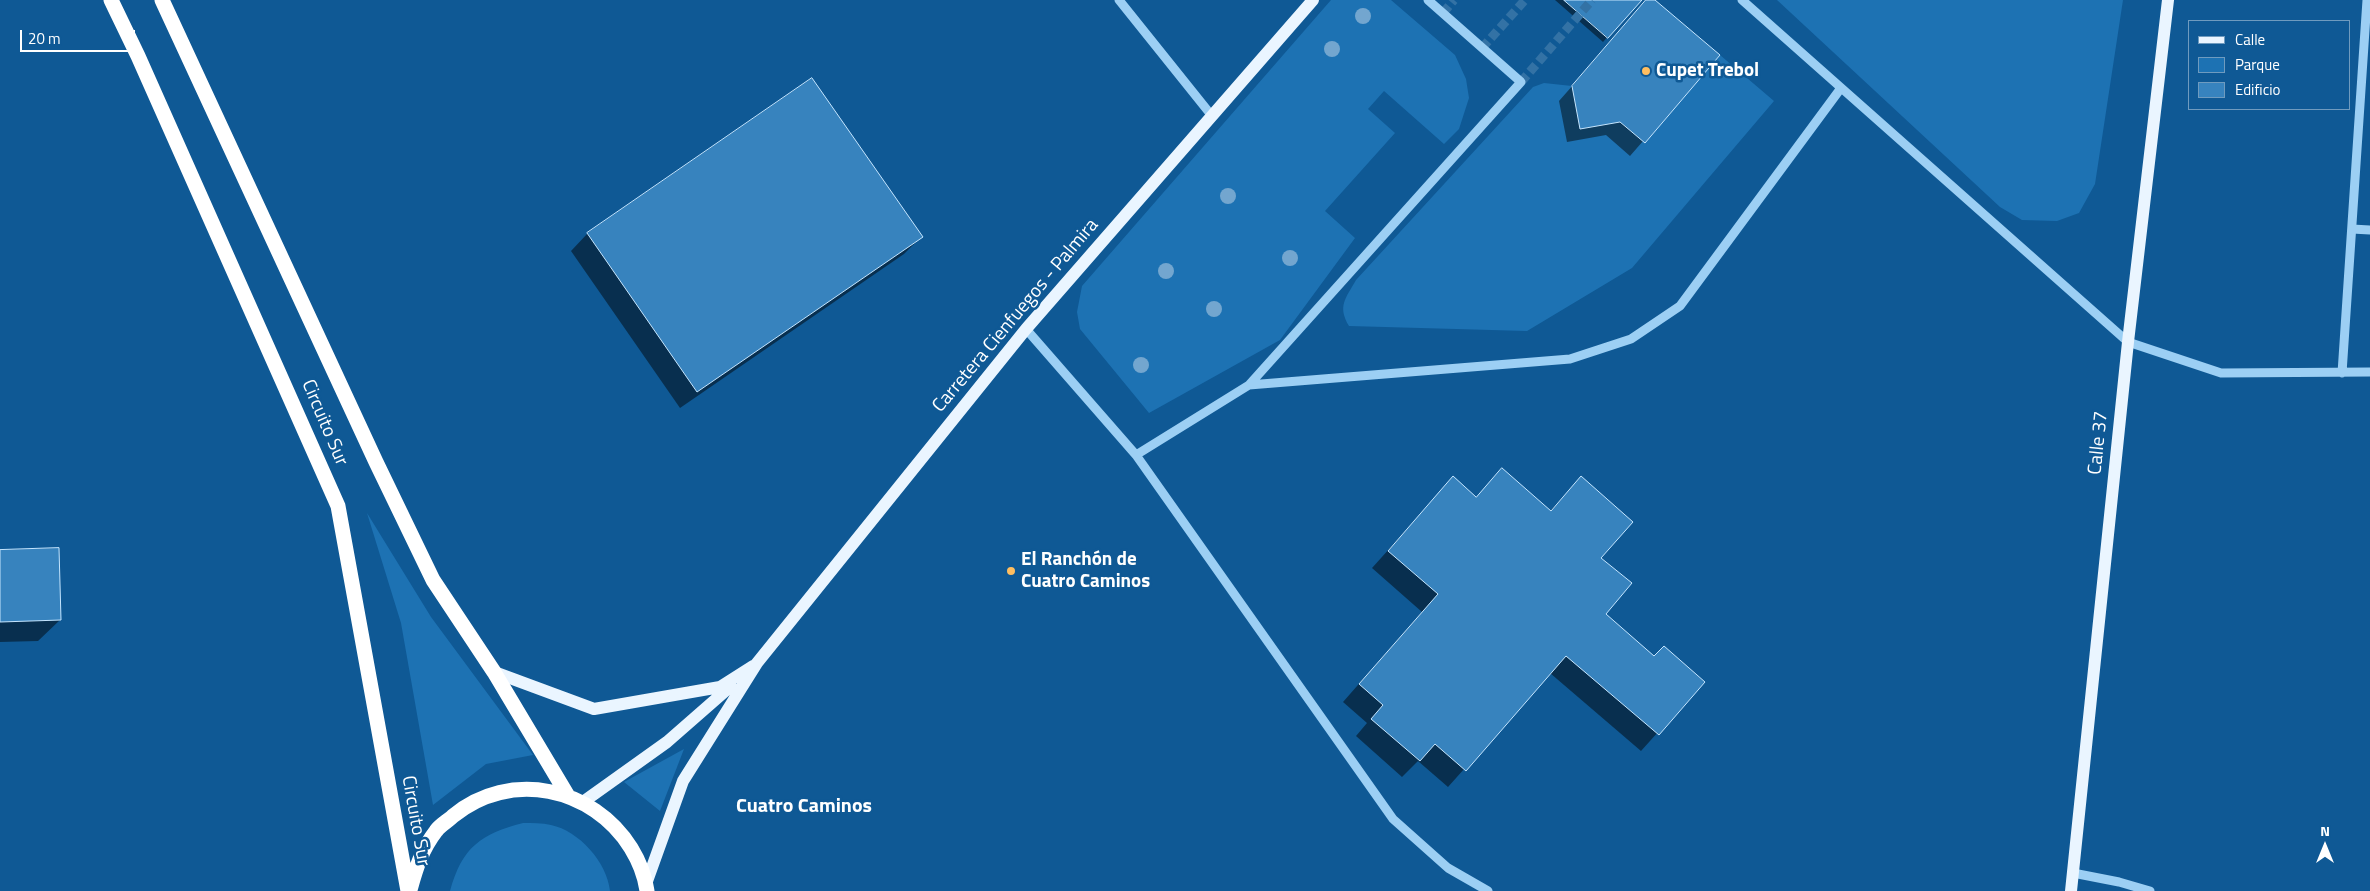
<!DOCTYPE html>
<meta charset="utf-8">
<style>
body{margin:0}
#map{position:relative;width:2370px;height:891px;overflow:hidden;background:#0f5995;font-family:"Titillium Web",sans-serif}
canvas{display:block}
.legend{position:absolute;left:2188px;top:20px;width:162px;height:90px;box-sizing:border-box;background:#0f5995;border:1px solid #6f9bbf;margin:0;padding:6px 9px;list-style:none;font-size:15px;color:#fff}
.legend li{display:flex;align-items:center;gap:10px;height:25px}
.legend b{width:25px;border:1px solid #6f9bbf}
.north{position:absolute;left:2300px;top:821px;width:50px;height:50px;-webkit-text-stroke:4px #0f5995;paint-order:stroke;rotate:0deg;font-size:14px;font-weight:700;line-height:20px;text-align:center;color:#fff}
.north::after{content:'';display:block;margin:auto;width:18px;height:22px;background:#fff;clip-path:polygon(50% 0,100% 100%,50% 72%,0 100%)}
.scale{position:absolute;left:20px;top:30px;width:115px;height:22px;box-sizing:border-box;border:2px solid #fff;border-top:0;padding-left:6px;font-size:15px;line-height:18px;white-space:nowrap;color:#fff;-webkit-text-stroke:4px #0f5995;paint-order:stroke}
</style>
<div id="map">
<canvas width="2370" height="891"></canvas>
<ul class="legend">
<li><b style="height:6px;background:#eaf5ff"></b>Calle</li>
<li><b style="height:14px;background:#1d72b3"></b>Parque</li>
<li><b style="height:14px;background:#3783be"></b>Edificio</li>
</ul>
<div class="north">N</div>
<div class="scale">20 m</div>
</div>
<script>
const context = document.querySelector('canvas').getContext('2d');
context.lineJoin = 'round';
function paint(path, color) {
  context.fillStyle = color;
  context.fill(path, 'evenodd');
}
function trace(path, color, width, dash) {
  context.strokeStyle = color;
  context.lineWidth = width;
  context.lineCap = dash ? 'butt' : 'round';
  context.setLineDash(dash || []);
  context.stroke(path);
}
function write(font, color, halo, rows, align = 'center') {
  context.font = font + ' "Titillium Web",sans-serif';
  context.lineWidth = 5;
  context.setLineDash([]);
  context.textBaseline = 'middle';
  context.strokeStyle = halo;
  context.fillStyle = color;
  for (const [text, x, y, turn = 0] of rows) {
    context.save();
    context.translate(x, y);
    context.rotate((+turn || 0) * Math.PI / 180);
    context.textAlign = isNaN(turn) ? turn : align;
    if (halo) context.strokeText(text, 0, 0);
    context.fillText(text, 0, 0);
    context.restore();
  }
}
const green = new Path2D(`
 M1331 0H1391L1455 55 1466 79 1469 98 1459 129 1444 144 1384 91 1368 109 1395 133 1325 211 1355 238 1280 340 1149 413 1080 329 1077 312 1082 286Z
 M1777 0H2123L2095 184 2079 213 2057 221 2022 220 2000 207Z
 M1720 55 1774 101 1632 268 1527 331 1349 326C1337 306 1346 298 1356 280L1533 87 1544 83 1572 86 1645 143Z
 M367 513 431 617 533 755 486 764 433 805 401 623Z
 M684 749 660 811 624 782Z
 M523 823C532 823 542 823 551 825 579 831 607 862 610 891H450C462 847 481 834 523 823Z`);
const shadow = new Path2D(`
 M1555 0H1640L1603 42Z
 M1648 0H1653L1718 55 1630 156 1606 135 1567 142 1559 101Z
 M812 80 921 237 904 254 680 408 571 251 587 234Z
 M1502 470 1550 511 1581 478 1600 558 1604 614 1654 657 1703 682 1641 751 1550 673 1448 787 1418 761 1402 777 1356 736 1367 723 1343 702 1422 612 1372 568 1453 478 1475 498Z
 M0 551 60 620 38 641 0 642Z`);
const building = new Path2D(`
 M1564 0H1642L1608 38Z
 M1646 0H1655L1720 55 1645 143 1620 122 1580 129 1572 86Z
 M812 78 923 237 697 392 587 233Z
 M1502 468 1551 511 1581 476 1633 522 1601 558 1632 583 1606 614 1654 656 1664 646 1705 682 1659 735 1566 656 1466 771 1435 744 1420 761 1371 719 1383 705 1359 684 1438 594 1388 551 1453 476 1476 497Z
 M59 548 61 620 0 622V550Z`);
const minorTunnel = new Path2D(`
 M1443 13 1454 0
 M1482 48 1525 0
 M1521 82 1592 0`);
const minor = new Path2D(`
 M1119 0 1212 116
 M1742 0 2128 342 2221 373 2370 372
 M2352 229 2370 230
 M1026 329 1136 455 1393 819 1448 868 1488 891
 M2342 373 2367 0
 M1249 385 1521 82 1428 0
 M1136 455 1249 385 1570 359 1631 339 1680 306 1841 88
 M2073 873 2119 882 2150 891`);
const major = new Path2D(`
 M494 672 594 709 720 687 753 666
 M583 802 667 742 731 686
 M646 884 683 781 757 663 1026 329 1313 0
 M2071 891 2128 342 2168 0`);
const highway = new Path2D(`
 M111 0 138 56 338 506 408 891
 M162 0 376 462 433 580 494 672 568 796
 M410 890C416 868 422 849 436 831 440 825 448 821 453 816 510 769 593 787 631 848 639 861 645 876 647 891`);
const trees = [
 [1363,16],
 [1332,49],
 [1228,196],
 [1290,258],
 [1166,271],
 [1214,309],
 [1141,365]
];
const markers = [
 [1646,71,5,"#ffbe60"],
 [1011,571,5,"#ffbe60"]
];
const poiNames = [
 ["Cupet Trebol",1656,71],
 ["El Ranchón de",1021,560],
 ["Cuatro Caminos",1021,582]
];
const streetNames = [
 ["Carretera Cienfuegos - Palmira",1016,316,-50],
 ["Circuito Sur",324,423,67],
 ["Calle 37",2099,443,-84],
 ["Circuito Sur",415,821,80]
];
const neighbourhoodNames = [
 ["Cuatro Caminos",804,807]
];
paint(green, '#1d72b3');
paint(shadow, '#0007');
paint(building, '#3783be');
trace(building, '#c5e5fe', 1);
trace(minorTunnel, '#3372a5', 9, [9, 4.5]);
trace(minor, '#9ccff4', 9);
trace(major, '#eaf5ff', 12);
trace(highway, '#fff', 15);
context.fillStyle = '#73a6cf';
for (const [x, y] of trees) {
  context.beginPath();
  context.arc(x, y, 8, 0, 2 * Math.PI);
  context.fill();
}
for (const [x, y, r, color] of markers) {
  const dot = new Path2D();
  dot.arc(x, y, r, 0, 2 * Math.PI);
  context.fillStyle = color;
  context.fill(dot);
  trace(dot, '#0f5995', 2);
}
write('bold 19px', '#fff', '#0f5995', poiNames, 'left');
write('19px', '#fff', '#0f5995', streetNames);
write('bold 20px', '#fff', '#0f5995', neighbourhoodNames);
</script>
